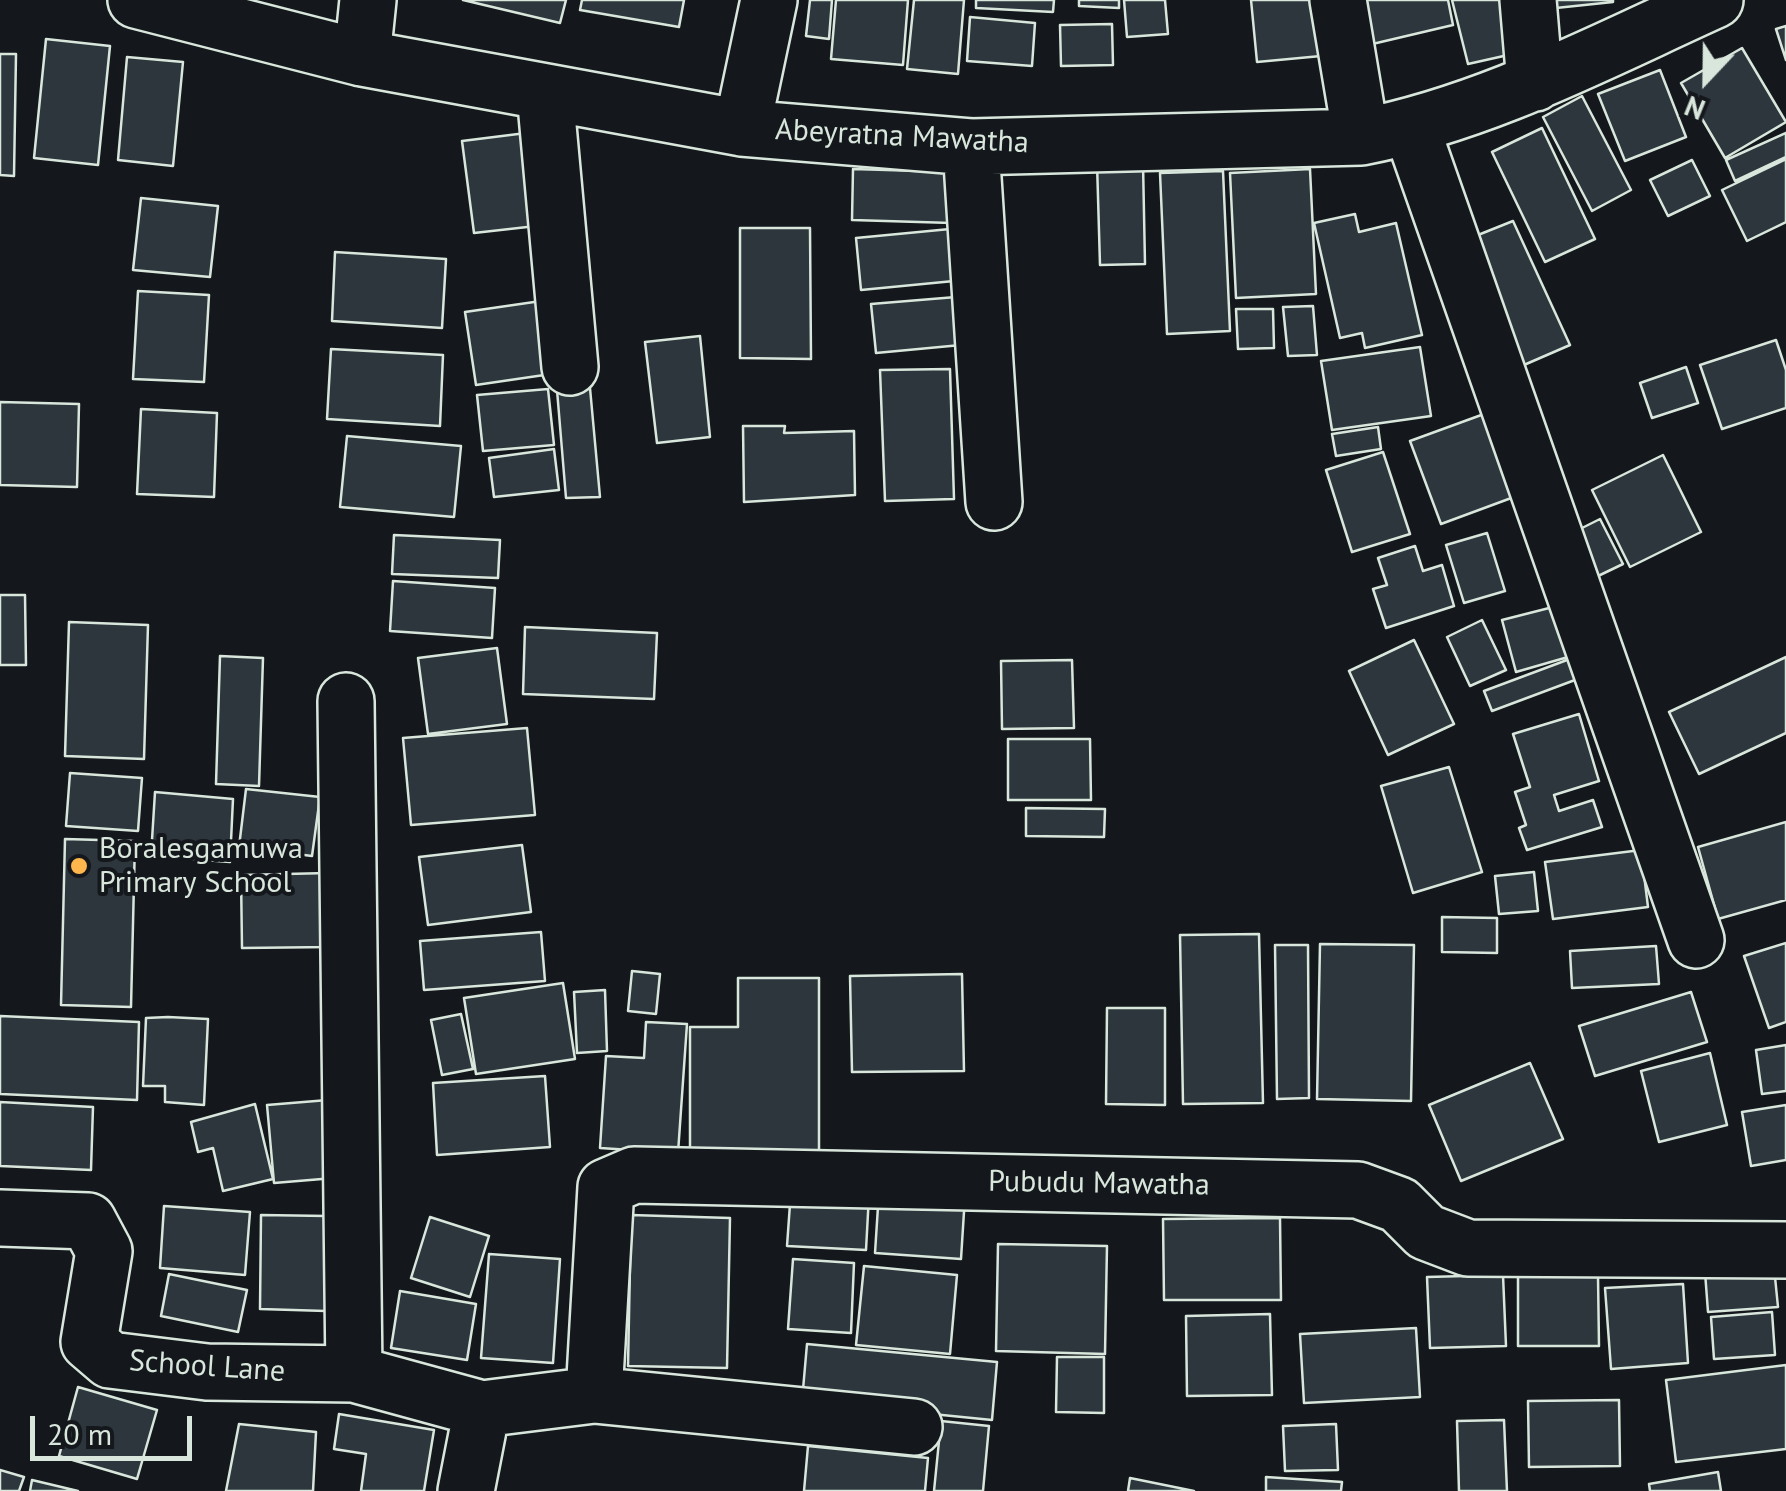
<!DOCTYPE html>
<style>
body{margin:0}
#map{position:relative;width:1786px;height:1491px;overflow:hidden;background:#14181c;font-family:"PT Sans",sans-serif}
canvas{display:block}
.north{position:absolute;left:1656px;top:30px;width:100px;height:100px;-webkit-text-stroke:8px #14181c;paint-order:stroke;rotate:202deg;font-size:28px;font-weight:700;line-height:40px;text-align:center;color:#d8e6dc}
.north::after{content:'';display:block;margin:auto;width:35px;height:45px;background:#d8e6dc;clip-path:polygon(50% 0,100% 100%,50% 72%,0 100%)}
.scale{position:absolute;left:30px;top:1416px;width:162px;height:45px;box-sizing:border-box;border:5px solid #d8e6dc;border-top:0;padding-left:12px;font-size:30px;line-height:35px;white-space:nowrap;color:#d8e6dc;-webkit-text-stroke:8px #14181c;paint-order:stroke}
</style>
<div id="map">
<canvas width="1786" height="1491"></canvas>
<div class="north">N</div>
<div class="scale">20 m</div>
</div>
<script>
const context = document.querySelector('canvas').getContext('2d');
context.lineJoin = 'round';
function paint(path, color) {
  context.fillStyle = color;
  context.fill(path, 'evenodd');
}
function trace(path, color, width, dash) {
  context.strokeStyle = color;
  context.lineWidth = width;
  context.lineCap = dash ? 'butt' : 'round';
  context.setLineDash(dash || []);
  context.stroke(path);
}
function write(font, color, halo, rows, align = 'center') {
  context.font = font + ' "PT Sans",sans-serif';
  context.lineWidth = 8;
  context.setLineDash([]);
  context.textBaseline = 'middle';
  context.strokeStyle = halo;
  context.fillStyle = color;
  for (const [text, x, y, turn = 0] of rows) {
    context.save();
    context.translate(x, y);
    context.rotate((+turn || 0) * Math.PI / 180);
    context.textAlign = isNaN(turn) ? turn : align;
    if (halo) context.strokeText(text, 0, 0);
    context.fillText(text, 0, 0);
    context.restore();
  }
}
const building = new Path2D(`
 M463 0H566L560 23Z
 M582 0H684L679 27 580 10Z
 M810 0H832L829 39 806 36Z
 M836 0H908L903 65 831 59Z
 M914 0H964L958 74 907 69Z
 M976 0H1054L1053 12 976 8Z
 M1079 0H1119V8L1079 6Z
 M1124 0H1165L1168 34 1127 37Z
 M1251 0H1315L1321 56 1257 62Z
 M1367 0H1448L1453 25 1364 46 1353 3Z
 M1452 0H1504L1517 53 1468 64Z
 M1555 0H1613V2L1556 8Z
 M970 17 1035 23 1032 66 967 61Z
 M1112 24 1113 65 1061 66 1060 25Z
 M1786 26V60L1776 29Z
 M46 39 110 46 98 165 34 158Z
 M1742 48 1786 122 1725 158 1681 83Z
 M0 54H16L14 176 0 175Z
 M127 57 183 62 173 166 118 160Z
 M1660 70 1686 137 1625 161 1598 94Z
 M1582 96 1631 190 1592 211 1543 117Z
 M1542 128 1595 239 1545 262 1492 152Z
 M534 132 545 225 474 233 462 141Z
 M1786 133V157L1735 181 1726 160Z
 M1786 159V222L1747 241 1722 190Z
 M1692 160 1710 196 1668 216 1650 180Z
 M1097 163H1143L1145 264 1100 265Z
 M853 169 953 172 952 223 852 220Z
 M1310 169 1316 294 1236 298 1230 173Z
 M1223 171 1230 331 1167 334 1160 173Z
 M141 198 218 206 210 277 133 270Z
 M1355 214 1359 232 1396 223 1422 335 1365 348 1362 333 1340 338 1314 223Z
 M1513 221 1570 345 1517 368 1463 241Z
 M740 228H810L811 359 740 358Z
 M950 229 954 281 861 290 856 238Z
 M335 252 446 259 442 328 332 321Z
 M138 291 209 295 204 382 133 379Z
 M956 297 961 345 876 353 871 304Z
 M541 301 551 374 476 385 465 312Z
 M1313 306 1317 355 1288 356 1283 307Z
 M1236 309H1273L1274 348 1238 349Z
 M700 336 710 437 657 443 645 342Z
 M1776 340 1786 370V408L1722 429 1700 365Z
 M1420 347 1431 416 1332 430 1321 361Z
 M331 349 443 355 440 426 327 419Z
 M1686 367 1698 403 1652 418 1640 383Z
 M950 369 954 499 885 501 880 370Z
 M590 388 600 497 566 498 557 390Z
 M548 389 554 445 483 451 477 395Z
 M0 402 79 404 77 487 0 485Z
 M141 409 217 413 214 497 137 494Z
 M1484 414 1514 497 1441 524 1410 441Z
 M743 426H785L784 433 854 431 855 495 744 502Z
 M1378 427 1381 449 1336 456 1332 434Z
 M347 436 461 446 454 517 340 507Z
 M554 449 559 490 494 497 489 458Z
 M1383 452 1410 534 1352 552 1326 470Z
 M1663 455 1701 532 1630 567 1592 490Z
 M1600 519 1623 564 1596 577 1574 532Z
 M1487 533 1505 591 1464 603 1446 545Z
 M394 535 500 540 498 578 392 574Z
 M1415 546 1423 571 1442 565 1454 606 1386 628 1373 589 1387 585 1378 558Z
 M393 581 495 588 492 638 390 631Z
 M0 595H25L26 665H0Z
 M1561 605 1575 655 1516 672 1502 620Z
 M1482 620 1506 670 1470 686 1447 637Z
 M69 622 148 625 144 759 65 756Z
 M525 627 657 633 654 699 523 694Z
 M1414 640 1454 724 1388 755 1349 671Z
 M497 648 507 724 428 734 418 658Z
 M220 656 263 658 259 786 216 784Z
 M1575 657 1583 677 1492 711 1484 691Z
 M1786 657V733L1699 774 1669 712Z
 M1072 660 1074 728 1002 729 1001 661Z
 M1579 714 1599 781 1554 795 1559 811 1593 800 1602 827 1527 850 1519 828 1526 825 1515 792 1530 787 1513 734Z
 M527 728 535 815 411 825 403 738Z
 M1008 739H1090L1091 800H1008Z
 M1449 767 1482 872 1413 893 1381 786Z
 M70 773 142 778 138 831 66 826Z
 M246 789 320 797 312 856 239 847Z
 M155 792 233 799 230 862 151 856Z
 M1026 808 1105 809 1104 837 1026 836Z
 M1786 822V900L1718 919 1698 847Z
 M65 839 135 841 131 1007 61 1005Z
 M522 845 531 912 428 925 419 857Z
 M1641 850 1648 907 1553 919 1545 862Z
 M1534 872 1538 911 1499 914 1495 876Z
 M329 873 330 947 242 948 241 875Z
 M1442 917 1497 918V953L1442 952Z
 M541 932 545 981 424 990 420 941Z
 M1259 934 1263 1103 1183 1104 1180 935Z
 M1786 943V1022L1769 1028 1744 956Z
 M1320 944 1414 945 1411 1101 1317 1099Z
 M1275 945H1308L1309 1098 1277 1099Z
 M1656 946 1659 984 1572 988 1570 951Z
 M632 971 660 974 656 1014 628 1011Z
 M962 974 964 1071 852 1072 850 976Z
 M738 978H819V1162H690V1027H738Z
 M563 983 575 1059 476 1074 464 998Z
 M605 990 607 1051 577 1053 574 992Z
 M1691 992 1707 1042 1595 1076 1579 1026Z
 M1107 1008H1165V1105L1106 1104Z
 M461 1014 473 1069 442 1075 431 1020Z
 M0 1016 139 1022 137 1100 0 1094Z
 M168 1017 208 1019 204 1105 165 1102V1086H143L146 1018Z
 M646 1022 687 1024 678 1153 600 1148 606 1056 644 1058Z
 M1786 1045V1091L1762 1094 1756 1050Z
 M1710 1053 1727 1125 1659 1142 1641 1071Z
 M1530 1063 1563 1139 1461 1181 1429 1105Z
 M545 1076 550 1147 437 1155 433 1083Z
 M328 1100 334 1178 274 1183 267 1105Z
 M0 1102 93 1107 91 1170 0 1166Z
 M255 1104 273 1179 223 1191 213 1148 198 1152 191 1122Z
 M1786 1105V1160L1751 1166 1742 1112Z
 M791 1190 869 1195 866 1250 787 1246Z
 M879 1191 965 1196 961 1259 875 1253Z
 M164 1206 250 1212 245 1275 160 1268Z
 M261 1215 327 1216 326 1311 260 1309Z
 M631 1215 730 1218 727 1368 628 1366Z
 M430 1217 489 1236 470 1297 411 1278Z
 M1280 1218 1281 1300H1164L1163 1219Z
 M998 1244 1107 1246 1105 1354 996 1351Z
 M489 1254 560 1259 553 1363 481 1358Z
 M793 1259 854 1263 851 1333 788 1329Z
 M864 1266 957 1275 950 1354 856 1345Z
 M1774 1267 1778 1307 1708 1312 1705 1272Z
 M169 1274 247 1290 238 1332 161 1316Z
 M1503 1275 1506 1346 1430 1348 1427 1277Z
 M1518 1276H1598L1599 1346H1518Z
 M1683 1284 1688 1363 1611 1369 1605 1288Z
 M400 1291 476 1304 467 1360 391 1348Z
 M1772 1312 1775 1355 1714 1359 1711 1317Z
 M1270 1314 1272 1395 1187 1396 1186 1316Z
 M1416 1328 1420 1397 1304 1403 1300 1334Z
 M807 1344 997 1362 992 1420 802 1401Z
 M1057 1357H1104V1413L1056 1412Z
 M1786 1365V1449L1676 1462 1666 1380Z
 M78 1387 157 1410 137 1479 59 1456Z
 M1619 1400 1620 1466 1529 1467 1528 1401Z
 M339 1414 434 1430 424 1491H361L366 1454 334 1449Z
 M1504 1420 1507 1491H1459L1457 1421Z
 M941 1421 989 1426 983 1491H934Z
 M239 1424 316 1432 313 1491H226Z
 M1336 1424 1338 1470 1285 1471 1283 1426Z
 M808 1446 928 1458 925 1491H804Z
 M0 1470 24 1477 19 1491H0Z
 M1718 1472 1721 1491H1650L1649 1484Z
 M1266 1477 1342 1482 1341 1491H1266Z
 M1130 1478 1194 1491H1128Z
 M32 1480 78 1491H30Z`);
const minor = new Path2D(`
 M136 0 362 58 742 128 971 147 1361 137C1486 113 1600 52 1715 0
 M1338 0 1361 137
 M1528 0 1535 83
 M362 58 368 0
 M545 93 570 367
 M1411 127 1696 940
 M742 128 769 0
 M971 147 994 502
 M346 701 354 1374
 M0 1218 88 1221 104 1251 89 1342 110 1360 207 1372 354 1374 482 1409 594 1395 914 1427
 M594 1395 606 1187 634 1175 1358 1190 1399 1205 1426 1232 1468 1248 1786 1250
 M466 1491 482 1409`);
const markers = [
 [79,866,10,"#ffb74d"]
];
const streetNames = [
 ["Abeyratna Mawatha",902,137,3],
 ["Pubudu Mawatha",1099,1184,1],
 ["School Lane",207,1367,4]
];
const poiNames = [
 ["Boralesgamuwa",99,849],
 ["Primary School",99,883]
];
paint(building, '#2c363c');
trace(building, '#d8e6dc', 2.5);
trace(minor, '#d8e6dc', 60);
trace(minor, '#14181c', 55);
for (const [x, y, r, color] of markers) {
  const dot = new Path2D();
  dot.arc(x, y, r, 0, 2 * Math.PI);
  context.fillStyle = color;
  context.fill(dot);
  trace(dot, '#14181c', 4);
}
write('30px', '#d8e6dc', '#14181c', streetNames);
write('30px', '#d8e6dc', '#14181c', poiNames, 'left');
</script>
